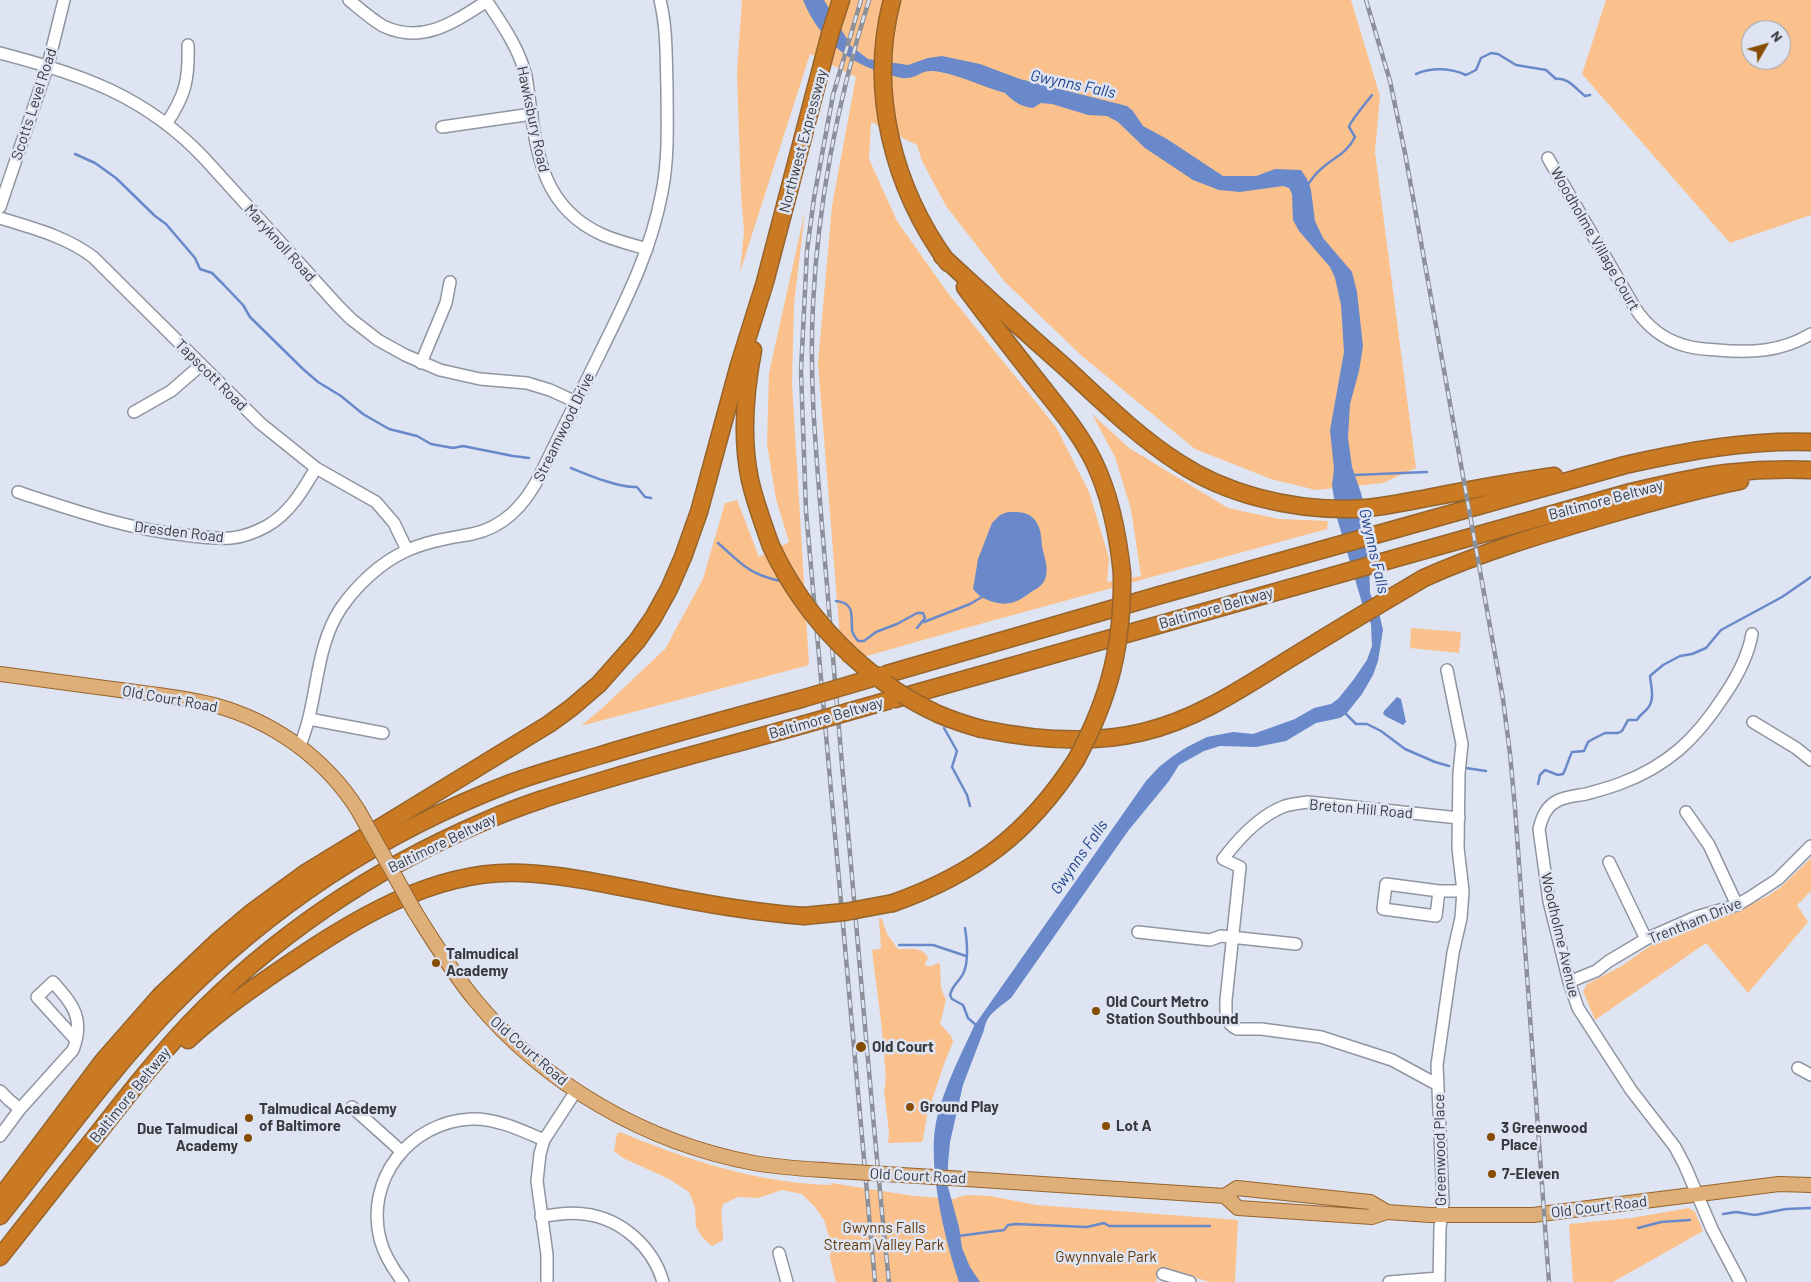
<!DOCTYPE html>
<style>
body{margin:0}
#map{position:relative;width:1811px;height:1282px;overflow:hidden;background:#dee4f1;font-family:Barlow,sans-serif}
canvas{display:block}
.north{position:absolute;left:1741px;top:20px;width:50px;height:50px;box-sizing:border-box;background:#dee4f1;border:1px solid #9ba0aa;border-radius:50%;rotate:52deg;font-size:14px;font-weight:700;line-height:20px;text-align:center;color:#373a3f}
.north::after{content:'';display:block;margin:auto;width:18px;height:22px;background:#864c01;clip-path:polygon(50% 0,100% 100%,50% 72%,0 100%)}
</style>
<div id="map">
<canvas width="1811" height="1282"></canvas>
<div class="north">N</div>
</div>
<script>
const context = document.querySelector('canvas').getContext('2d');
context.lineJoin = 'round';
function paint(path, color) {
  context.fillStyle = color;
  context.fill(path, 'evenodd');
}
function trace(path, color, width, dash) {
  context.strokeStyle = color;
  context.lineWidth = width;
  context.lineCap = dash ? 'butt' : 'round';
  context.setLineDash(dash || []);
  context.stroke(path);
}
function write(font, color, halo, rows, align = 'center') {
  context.font = font + ' Barlow,sans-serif';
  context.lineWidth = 5;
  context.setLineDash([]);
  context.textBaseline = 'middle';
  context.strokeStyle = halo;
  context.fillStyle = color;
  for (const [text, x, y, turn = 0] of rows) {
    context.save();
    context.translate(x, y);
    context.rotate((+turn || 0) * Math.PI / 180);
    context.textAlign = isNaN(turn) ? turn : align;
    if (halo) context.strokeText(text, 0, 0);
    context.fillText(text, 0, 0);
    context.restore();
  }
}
const green = new Path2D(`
 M742 0H1351L1380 96 1375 152 1416 468 1383 483 1316 490 1271 479 1195 449 1083 357 1005 282 946 206 922 161 917 145 871 122 869 159 897 221 947 292 1056 427 1089 492 1109 558 1107 582 1141 576 1131 509 1115 457 1092 414 1129 448 1228 508 1279 519 1328 521 1327 529 962 629 842 663 818 363 832 206 856 77 810 54 740 272 744 231 741 195 737 72Z
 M1606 0H1811V215L1730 243 1582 74ZM1751 30H1781V60H1751Z
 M805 211 794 304 792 384 809 665 581 726 599 711 665 649 703 579 725 503 737 500 759 557 789 542 776 499 767 444 769 373Z
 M1411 628 1461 632 1459 653 1410 648Z
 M1811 858V891L1797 905 1808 922 1748 993 1706 943 1595 1020 1583 991 1587 984 1620 967 1660 939 1674 931 1734 912 1768 896 1781 887Z
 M879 918 882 919 887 934 898 949C909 949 923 946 928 958L925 964 926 966H932L938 963 940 964 941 988 946 1000 940 1024 951 1036 953 1042 944 1064 927 1115 923 1140 921 1142 888 1143 889 1132 884 1091C887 1080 885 1067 884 1056 882 1020 876 986 872 950L881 949Z
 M620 1132C687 1160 757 1183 831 1185V1183L914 1196 956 1199 957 1197 968 1195 990 1196 1036 1205 1238 1220 1235 1282H1210L1159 1267 1156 1282H836L830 1258 831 1243 824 1220 815 1207 802 1194 782 1190 759 1198 738 1197 723 1204C719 1217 724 1227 723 1240L712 1246 703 1238 696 1227 695 1207 689 1192 669 1179 623 1158 614 1151 617 1134Z
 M1689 1208 1695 1212 1703 1231 1613 1282H1573L1569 1224 1631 1218Z`);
const water = new Path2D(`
 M803 0H824L851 46 868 59 908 65 928 58 942 56 980 64 1020 79 1127 106 1133 111 1143 126 1167 139 1223 176H1256L1275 169 1301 170 1307 179 1311 190 1315 221 1323 238 1352 272 1357 292 1363 346 1359 371 1350 404 1348 438 1352 467 1361 493 1368 521 1370 593 1380 617 1383 630 1378 661 1373 675 1362 694 1346 714 1340 718 1316 723 1286 741 1256 747 1220 746 1204 751 1179 765 1169 781 1128 831 1011 998C999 1008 987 1013 984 1030L963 1085 950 1142 948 1164V1187L959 1227 962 1248 970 1267 980 1282H959C946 1242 937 1205 934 1163 934 1152 933 1140 935 1129 940 1095 960 1057 974 1026L1146 781 1159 767 1173 756 1187 747 1207 737 1233 732 1253 734 1295 719 1314 708 1331 704 1338 699 1354 679 1367 660 1372 646 1371 624 1362 603 1337 518 1332 485 1334 469 1330 430 1344 352 1341 305 1335 278 1330 267 1299 231 1293 220 1292 194 1289 188 1283 186 1240 192 1219 190 1193 180 1145 148 1118 122 1107 116 1088 115 1052 104 1041 103 1033 108C1021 107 1013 101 1005 93 983 87 962 76 940 72 920 68 921 77 907 78 900 79 892 75 885 73 848 64 817 36 803 0Z
 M1008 512C1017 512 1026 511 1033 518 1041 526 1041 535 1042 546 1044 558 1051 571 1043 583 1040 587 1035 590 1031 592 1026 596 1020 600 1014 602 1001 607 981 600 973 589L978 559 992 523 1000 515Z
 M1397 697 1401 699 1406 722 1403 725 1387 717 1383 714 1384 711Z`);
const stream = new Path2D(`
 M1416 74C1431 67 1451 68 1466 75L1476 70 1481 58 1491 53 1498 54 1516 65 1546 70 1556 79C1568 77 1576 89 1585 96L1590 95
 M75 154 95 163 116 178 155 216 166 224 195 258 200 269 212 273 224 285 243 305 250 317 303 369 318 382 341 396 363 414 389 429 417 436 431 444 453 448 463 446 513 456 529 458
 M1307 186C1311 180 1315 174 1320 170 1333 157 1346 155 1355 137L1349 127C1351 120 1366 103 1372 95
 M571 468C588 475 619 488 637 487L645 497 651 498
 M1354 475 1427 472
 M718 543C741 563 748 574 780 581
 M836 601C855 603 851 615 852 629 852 634 855 637 858 641H864L876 632 897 624 917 613H923L925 618 917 628
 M924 622 970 604 982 597
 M1344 712 1356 724H1367L1381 731 1405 749 1435 762 1449 766
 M944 728 957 751 952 767 967 795 970 806
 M1466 768 1486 771
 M1538 784 1540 775 1545 770 1558 775 1563 774C1567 767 1568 760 1572 752L1584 751 1588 742 1593 739 1605 733H1618L1622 731 1628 720H1637C1640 714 1644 713 1648 708 1655 699 1651 687 1650 676L1663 665 1680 656 1692 654 1706 648 1721 630 1782 597 1811 577
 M965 928C967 941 969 962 963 974 959 982 953 984 950 995L952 999 963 1005 968 1018 976 1025
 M899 945H933L966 956
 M1723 1214 1736 1212 1755 1215 1786 1209 1811 1208
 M1638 1228 1661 1222 1690 1220
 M958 1236 1004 1230 1008 1225 1016 1224 1087 1227 1104 1223 1109 1226H1210`);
const minor = new Path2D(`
 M349 0C360 9 371 19 383 26 423 45 454 22 487 1
 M486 0C503 26 518 46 526 76 536 140 535 205 603 235 617 241 633 245 647 249
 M0 53C81 74 146 96 205 159L338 306 351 319 378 340 405 355 440 370 480 379 527 383 550 390 576 402
 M166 124C186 95 189 78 188 45
 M442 127 532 114
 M1548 158 1635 308C1646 325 1663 339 1683 345 1694 349 1706 349 1717 350 1751 353 1781 352 1811 334
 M0 207 48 65 64 0
 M0 218C32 228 65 236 93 257L260 423 316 468 376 502 394 523 407 550
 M421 363 446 303 450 282
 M134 412 171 391 201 365
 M18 492C73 510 127 529 185 535 200 537 215 539 231 538 243 537 256 532 267 526 290 513 303 490 316 468
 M309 719 383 733
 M1753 722 1796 748 1811 760
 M300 746C303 737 307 727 309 717 318 681 319 641 341 608 357 585 380 563 406 551 427 541 450 538 472 534 506 527 527 502 541 473 561 432 581 391 601 351 627 298 651 251 662 192 669 157 667 122 667 87 666 58 667 28 660 0
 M1686 812 1709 845 1737 905
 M1609 862 1646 939
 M1439 891 1436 916 1383 909 1386 884 1439 891H1463
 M1138 932 1210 940 1221 936 1296 944
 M1569 982 1596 971 1609 961 1646 939 1696 917 1737 905 1749 898 1778 879 1811 846
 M1798 1068 1811 1075
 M1438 1085 1392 1060 1321 1037 1261 1029H1237C1224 1023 1226 1013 1226 1000L1240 867 1223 859C1239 838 1260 815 1285 806 1292 804 1301 803 1308 802L1459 818
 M0 1091 9 1100 20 1109
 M352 1107 401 1151
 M0 1136 20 1109 73 1050C85 1018 73 1005 53 982L37 997 76 1040
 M541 1217C555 1214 570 1212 584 1214 621 1218 653 1247 663 1282
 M779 1253 787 1282
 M1163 1274 1190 1282
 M403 1282C393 1269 384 1255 380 1239 365 1179 410 1122 471 1119 496 1118 521 1130 544 1140
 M547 1282V1255L537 1181 540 1154 544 1140 576 1091
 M1389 1282 1439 1278
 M1439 1282 1440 1228 1443 1202 1437 1065 1453 953 1461 918 1463 891 1458 848 1459 773 1462 744 1447 670
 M1740 1282 1712 1229 1685 1166 1675 1147 1631 1090 1578 1008 1569 982 1549 901 1539 829C1542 817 1546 807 1557 801 1566 796 1576 796 1586 794 1597 791 1608 788 1619 784 1668 766 1696 739 1724 696 1737 677 1748 657 1752 634`);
const major = new Path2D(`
 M0 674C40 679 80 685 120 690 152 694 184 697 214 705 273 721 325 758 358 810
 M415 912C434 942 452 972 475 1000 545 1085 647 1143 754 1163 782 1168 810 1169 837 1171
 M982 1180 1225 1196 1237 1188 1370 1202 1387 1212
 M1225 1196 1238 1208 1372 1217 1387 1212 1430 1215H1533L1779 1184 1811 1185`);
const highway = new Path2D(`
 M892 0C868 91 893 188 948 263
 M942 256C983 294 1024 331 1066 368 1102 401 1137 436 1179 463 1226 494 1288 509 1345 509 1373 509 1400 503 1427 498 1469 490 1511 482 1554 476
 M965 287C990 321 1016 354 1042 387 1061 411 1081 435 1094 462 1111 497 1118 535 1122 573
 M753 350C745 392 741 438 750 480 755 502 763 524 771 546
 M887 674 1160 595 1625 465C1687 451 1747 440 1811 442
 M895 699 1631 492C1662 485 1694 477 1726 473 1754 470 1783 469 1811 470
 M982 729C1035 740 1090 745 1143 732 1198 719 1244 687 1291 658 1335 631 1380 604 1424 578 1482 552 1543 534 1604 516 1649 503 1694 490 1740 481
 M893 903C975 874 1029 833 1076 760
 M188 1040C216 1014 247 992 278 971 350 922 433 868 523 873 566 875 605 884 647 892 699 903 751 912 804 916
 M0 1198 103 1061 160 996 219 940 251 913 307 872 549 724 571 708 599 684 637 641 653 618 669 589 683 557 699 512 739 365 765 282 830 34 841 0
 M0 1216C56 1146 109 1071 172 1006 269 906 382 832 511 783 541 772 571 764 601 755 667 735 734 717 801 699
 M0 1257C33 1215 66 1173 99 1132 128 1095 157 1058 189 1024 271 938 373 869 483 822 521 805 561 793 601 781 667 761 735 744 802 725`);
const rail = new Path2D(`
 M861 0 833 95 814 198 807 251 801 371 806 511 875 1282
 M869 0C838 99 818 201 813 305 809 379 816 452 822 526 828 605 835 685 842 765 858 937 871 1110 889 1282
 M1366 0 1390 81 1405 153 1503 699 1510 754 1515 808 1549 1282`);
const majorBridge = new Path2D(`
 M358 810 415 912
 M837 1171 982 1180`);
const highwayBridge = new Path2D(`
 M771 546C805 619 865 680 938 714 952 720 967 725 982 729
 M801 699 883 675
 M802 725 890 700
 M1076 760C1110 697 1123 645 1122 573
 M804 916 845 912 893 903`);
const markers = [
 [436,963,5,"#864c01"],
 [1096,1011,5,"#864c01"],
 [861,1047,6,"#864c01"],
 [910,1107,5,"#864c01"],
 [249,1118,5,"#864c01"],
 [1106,1126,5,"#864c01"],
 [1491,1137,5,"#864c01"],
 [248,1138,5,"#864c01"],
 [1492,1174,5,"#864c01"]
];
const streetNames = [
 ["Scotts Level Road",34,104,-72],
 ["Hawksbury Road",533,119,78],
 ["Northwest Expressway",803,141,-75],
 ["Woodholme Village Court",1595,239,60],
 ["Maryknoll Road",280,243,48],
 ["Tapscott Road",211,375,45],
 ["Streamwood Drive",564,427,-64],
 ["Baltimore Beltway",1606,500,-15],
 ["Dresden Road",179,532,7],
 ["Baltimore Beltway",1216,608,-16],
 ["Old Court Road",170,699,10],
 ["Baltimore Beltway",826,718,-16],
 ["Breton Hill Road",1361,809,5],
 ["Baltimore Beltway",442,843,-26],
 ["Trentham Drive",1695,921,-22],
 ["Woodholme Avenue",1560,935,77],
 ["Old Court Road",529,1051,41],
 ["Baltimore Beltway",130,1095,-51],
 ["Greenwood Place",1440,1150,-91],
 ["Old Court Road",918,1176,3],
 ["Old Court Road",1599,1207,-7]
];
const poiNames = [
 ["Talmudical",446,954],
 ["Academy",446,971],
 ["Old Court Metro",1106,1002],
 ["Station Southbound",1106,1019],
 ["Old Court",872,1047],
 ["Ground Play",920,1107],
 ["Talmudical Academy",259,1109],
 ["of Baltimore",259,1126],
 ["Lot A",1116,1126],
 ["3 Greenwood",1501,1128],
 ["Place",1501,1145],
 ["Due Talmudical",238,1129,"right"],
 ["Academy",238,1146,"right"],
 ["7-Eleven",1502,1174]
];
const parkNames = [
 ["Gwynns Falls",884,1228],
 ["Stream Valley Park",884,1245],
 ["Gwynnvale Park",1106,1257]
];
const waterNames = [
 ["Gwynns Falls",1073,84,12],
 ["Gwynns Falls",1374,551,77],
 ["Gwynns Falls",1079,857,-55]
];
paint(green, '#fac18d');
paint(water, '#6989ca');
trace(stream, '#6989ca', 2.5);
trace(minor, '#8f95a1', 14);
trace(major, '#96642c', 16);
trace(highway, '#96642c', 19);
trace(minor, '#fff', 11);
trace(major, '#dfaf7a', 14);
trace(highway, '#c97a22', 16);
trace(rail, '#8b9099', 4.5);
trace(rail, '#dee4f1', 2.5, [8]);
trace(majorBridge, '#96642c', 16, []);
trace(highwayBridge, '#96642c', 19, []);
trace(majorBridge, '#dfaf7a', 14);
trace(highwayBridge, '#c97a22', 16);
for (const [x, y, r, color] of markers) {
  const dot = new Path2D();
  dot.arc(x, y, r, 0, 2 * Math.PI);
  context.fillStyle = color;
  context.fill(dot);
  trace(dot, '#dee4f1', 2);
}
write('15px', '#373a3f', '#dee4f1', streetNames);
write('bold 15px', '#373a3f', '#dee4f1', poiNames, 'left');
write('15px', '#613809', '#dee4f1', parkNames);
write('italic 16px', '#1f408e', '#dee4f1', waterNames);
</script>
